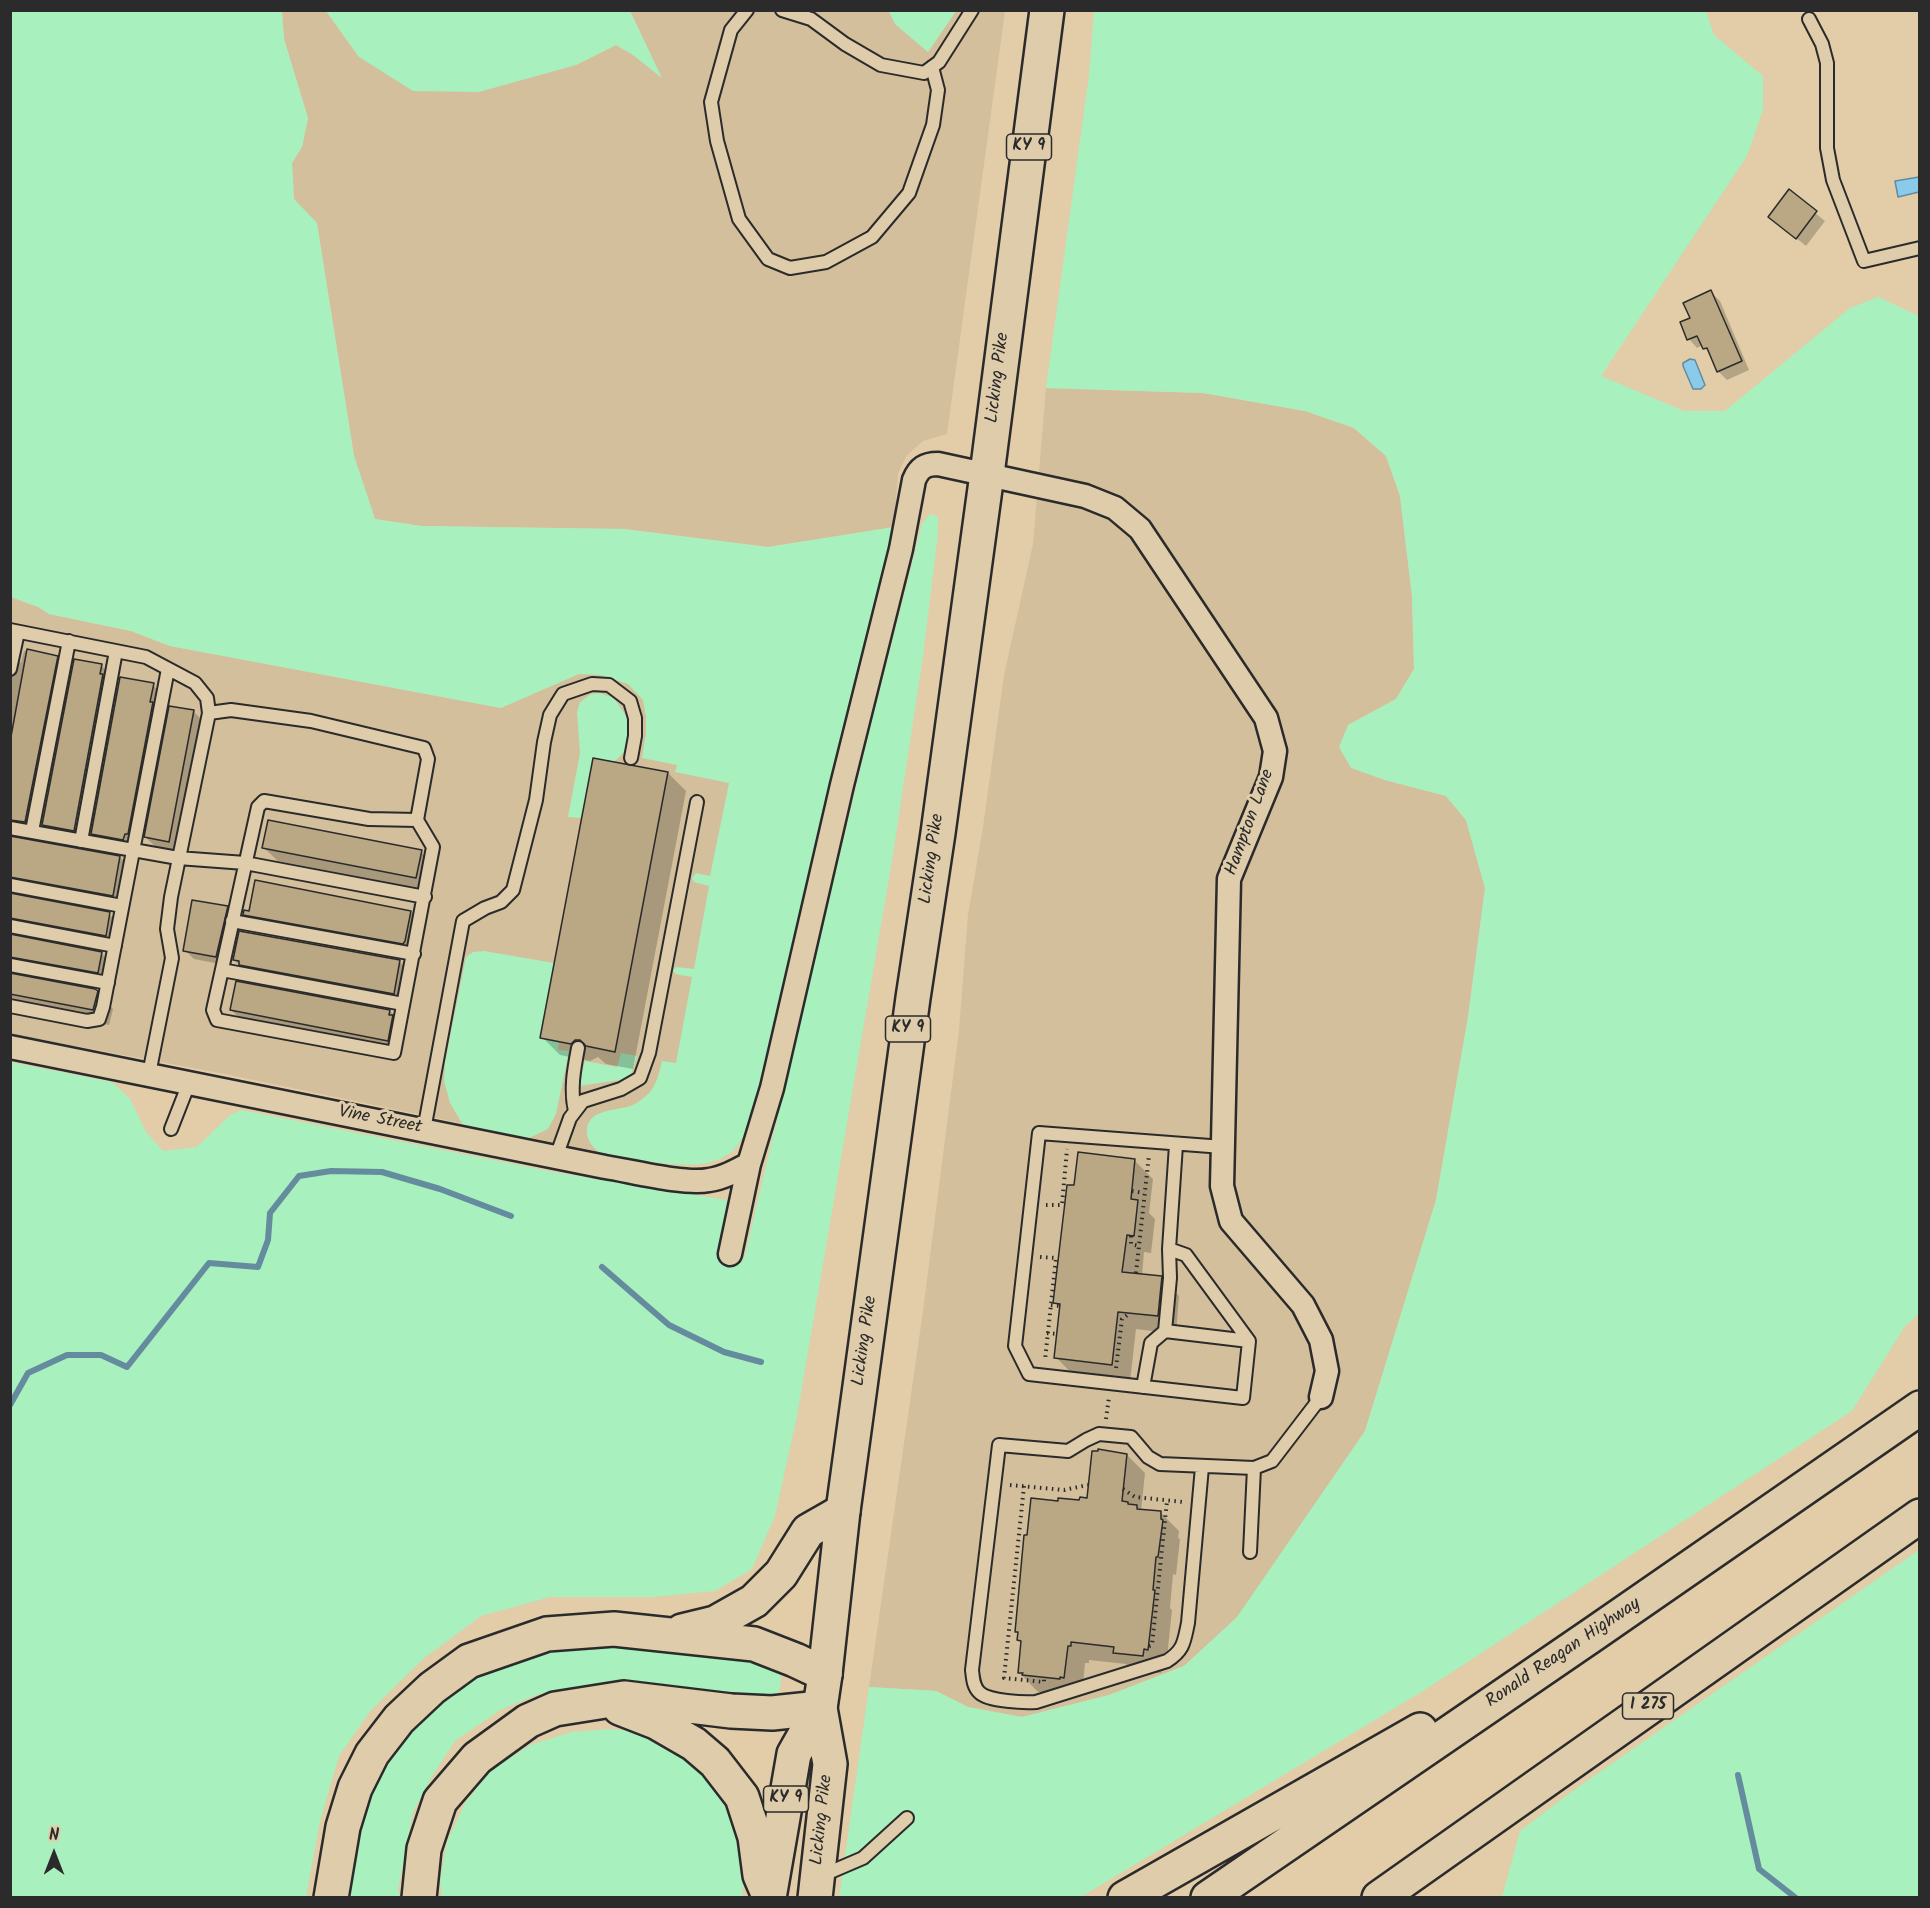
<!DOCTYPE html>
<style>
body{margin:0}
#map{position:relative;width:1930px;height:1908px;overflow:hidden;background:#e2cda8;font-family:Kalam,sans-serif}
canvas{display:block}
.frame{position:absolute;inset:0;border:12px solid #2b2b2b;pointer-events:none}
.north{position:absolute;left:24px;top:1824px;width:60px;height:60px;-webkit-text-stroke:4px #dfccaa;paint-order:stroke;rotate:0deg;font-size:16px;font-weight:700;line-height:24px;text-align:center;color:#2b2b2b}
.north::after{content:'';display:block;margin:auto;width:21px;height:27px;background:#2b2b2b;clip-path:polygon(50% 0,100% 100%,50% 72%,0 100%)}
</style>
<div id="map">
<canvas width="1930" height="1908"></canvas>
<div class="frame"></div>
<div class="north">N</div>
</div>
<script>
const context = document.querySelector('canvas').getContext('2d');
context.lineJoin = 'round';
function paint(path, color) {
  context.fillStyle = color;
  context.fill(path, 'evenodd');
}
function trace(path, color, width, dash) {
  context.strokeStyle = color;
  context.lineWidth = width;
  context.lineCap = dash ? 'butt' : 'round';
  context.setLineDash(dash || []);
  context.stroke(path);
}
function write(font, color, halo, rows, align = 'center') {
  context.font = font + ' Kalam,sans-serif';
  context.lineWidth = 6;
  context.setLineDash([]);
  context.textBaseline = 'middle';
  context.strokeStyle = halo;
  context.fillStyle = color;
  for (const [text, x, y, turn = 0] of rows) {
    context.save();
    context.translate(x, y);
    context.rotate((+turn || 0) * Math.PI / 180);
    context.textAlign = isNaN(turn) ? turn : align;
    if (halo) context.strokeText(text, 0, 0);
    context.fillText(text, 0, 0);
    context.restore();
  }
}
const built = new Path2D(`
 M282 11H326L359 57 576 65 616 45 633 55 661 77 630 11H889L895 24 928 52 956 11H1005L947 434 923 441 907 455 898 473 894 527 768 547 624 529 421 526 375 519 354 456 317 224 294 200 292 163 302 147 308 118 284 39Z
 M1046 388 1203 393 1305 411 1354 428 1386 456 1400 496 1412 596 1414 669 1396 699 1348 725 1352 768 1385 780 1446 796 1466 820 1485 888 1468 1017 1436 1200 1365 1431 1237 1618 1184 1666 1109 1695 1022 1717 968 1707 936 1691 869 1687 923 1311 959 1030 968 915 983 827 1004 675 1033 544Z
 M11 597 38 607 49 614 131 631 170 646 501 708 605 628 823 824 756 1106 742 1140 726 1157 700 1164 677 1165 628 1158 225 1074 11 1034Z`);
const green = new Path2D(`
 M11 11H282L284 39 308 118 302 147 292 163 294 199 317 223 354 456 375 519 421 526 624 529 768 547 894 527 843 727 823 824 756 1106C749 1123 743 1146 726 1156 700 1172 649 1162 622 1157 615 1155 605 1155 599 1152 591 1146 586 1138 587 1129 589 1108 619 1111 633 1105 637 1103 644 1098 648 1094 657 1085 659 1073 662 1061L676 1063 692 977 675 974 673 970 676 967 694 969 709 886 694 882 692 878 696 873 710 876 729 783 675 772 677 765 642 758 646 733V717L643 700 628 684 600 675 579 674 501 708 170 646 131 631 49 614 38 607 11 597Z
 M326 11H630L662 78 633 55 616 45 576 65 479 92 413 91 359 57Z
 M889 11H956L928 52 895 24Z
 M1094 11H1706L1714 35 1763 76V110L1747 156 1601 376 1684 411H1725L1850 308 1878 297 1919 316V1314L1905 1326 1852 1411 1423 1691 1081 1897 839 1898 869 1687 936 1691 968 1707 1022 1717 1109 1695 1184 1666 1237 1617 1365 1431 1436 1200 1468 1017 1485 888 1466 820 1446 796 1385 780 1351 768 1339 747 1348 725 1396 699 1414 669 1412 596 1400 496 1386 456 1354 428 1305 411 1203 393 1046 388 1089 75Z
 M930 514 938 517V533L923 656 893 854 797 1416 775 1516 752 1569 715 1591 653 1597H550L481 1616 424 1658 371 1710 339 1756 320 1821 306 1897H11L10 1062 112 1082 130 1099 146 1132 163 1151 197 1147 229 1116 241 1110 559 1173 727 1200 719 1254 744 1259 868 736 922 524Z
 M600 693 614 698 626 716 629 733 624 752 614 762 593 758 581 818 568 817 580 753 577 712 580 702 591 694Z
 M484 951 554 963 540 1037 559 1041 558 1050 569 1051 556 1114 548 1129 529 1138 463 1125 450 1103 444 1081 445 1062 466 957 473 952Z
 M621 1053 637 1056 631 1075 620 1080 579 1086 585 1061 617 1067Z
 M1919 1550V1897H1502L1520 1831 1571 1792Z
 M592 1643 772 1661C784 1673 782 1679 778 1696L769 1703 619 1686H584L536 1695 500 1710 455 1741 432 1776 413 1812 398 1890 400 1897 346 1898 357 1821 380 1772 418 1719 460 1683 510 1656Z
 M608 1729 638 1731 675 1746 728 1797 746 1865 742 1897 442 1898 440 1881 447 1842 465 1803 490 1771 530 1745 572 1732Z`);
const water = new Path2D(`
 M1919 177V192L1898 197 1895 181Z
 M1690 359 1695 360 1705 385 1701 389H1693L1683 366V363Z`);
const shadow = new Path2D(`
 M1789 192 1825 221 1806 246 1770 217Z
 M1711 292 1720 301 1749 370 1727 380 1718 371 1712 357 1703 345 1697 348 1689 339 1692 318Z
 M24 651 57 657 73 673 101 665 114 679 113 686 118 692 153 685 166 698 163 715 168 720 194 712 207 725 182 855 159 850 143 835 141 847H106L90 831 88 844 57 838 43 825 41 838 24 836 19 839 120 857 136 874 129 911 29 892 23 893 20 897 109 914 125 930 121 951 28 933 16 937 101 953 118 969 114 988 28 972 17 976 95 990 113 1009 109 1025 10 1006V653L21 663Z
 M668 773 686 791 633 1069 606 1064 598 1057 590 1061 560 1055 542 1037Z
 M264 848 421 852 435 865 430 891 278 861Z
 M227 908 235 917 225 965 194 959 185 950Z
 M411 912 424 926 418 955 258 928 244 914Z
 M234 960 399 961 413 975 407 1006 248 973Z
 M231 1010 390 1011 403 1025 405 1030 401 1054 245 1023Z
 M1135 1161 1153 1179 1149 1213 1155 1219 1151 1253 1144 1252 1142 1275 1161 1277 1179 1296 1176 1334 1136 1329 1130 1382 1074 1376 1056 1357 1061 1309 1055 1303 1075 1187Z
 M1127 1455 1145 1473 1141 1511 1161 1513 1179 1531 1178 1538 1180 1539 1176 1575 1173 1574 1170 1608 1172 1610 1166 1667H1162L1161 1673 1133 1671 1126 1664 1089 1660V1663H1085L1082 1695H1077V1697L1042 1693 1037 1691 1019 1672 1022 1644 1018 1640 1019 1634 1017 1632 1028 1536 1059 1502H1081L1088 1499Z`);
const stream = new Path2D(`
 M602 1267 669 1325 724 1352 761 1362
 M10 1405 28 1373 67 1355H101L127 1367 209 1263 258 1267 268 1240 270 1213 299 1176 331 1171 382 1172 440 1189 511 1216
 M1738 1775 1759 1869 1796 1898`);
const building = new Path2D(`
 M1789 189 1817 211 1796 239 1768 217Z
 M1711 290 1742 361 1717 372 1707 348 1703 349 1697 336 1687 340 1680 322 1690 318 1683 303Z
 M27 649 58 656 25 822 10 820V742Z
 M74 659 102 664 100 674H103L74 831 42 825Z
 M120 677 154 683 150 702H153L128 834H125L123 840 91 834Z
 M169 706 194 710 169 842 144 837Z
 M593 758 668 772 615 1052 586 1046 580 1040H575L571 1044 540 1038Z
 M268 820 422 850 416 878 262 848Z
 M10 836 120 856 113 896 10 877Z
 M255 880 411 911 405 941 403 944 243 915 244 910 249 911Z
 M10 893 110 912 106 936 10 918Z
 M192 900 228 906 216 957 183 951Z
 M239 931 400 960 394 994 239 965V961L233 960Z
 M10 934 102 952 98 973 10 957Z
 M10 973 95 989 98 991 93 1010 10 994Z
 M236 981 390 1010 389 1015H393L388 1041 230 1010Z
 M1078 1152 1135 1159 1131 1199 1138 1200 1134 1236 1127 1235 1122 1272 1162 1276 1158 1316 1118 1312 1112 1365 1054 1358 1060 1304 1053 1303 1067 1185H1074Z
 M1098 1449 1127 1454 1122 1501 1128 1502V1504L1137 1505V1509L1161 1511V1519L1163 1520 1158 1557H1156L1153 1590H1155L1148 1650 1144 1649 1143 1656 1113 1653 1114 1647 1071 1642V1646H1068L1064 1678 1060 1677V1679L1022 1675 1023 1673H1018L1021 1641 1017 1640 1018 1632H1015L1024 1535H1027L1031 1498 1058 1501V1498L1079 1500 1080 1497 1087 1498 1092 1451H1098Z`);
const path = new Path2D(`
 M1132 1191 1144 1193
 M1046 1205H1062L1067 1149
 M1131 1236V1244L1139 1246
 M1040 1257 1056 1258 1045 1360
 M1136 1273 1149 1155
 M1051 1305 1060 1306
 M1047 1333 1057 1334
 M1116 1368 1122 1319 1130 1313
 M1106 1419 1109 1397
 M1010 1485 1064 1490 1088 1485
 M1024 1486 1004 1678 1044 1682V1678
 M1123 1489 1135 1497 1183 1502
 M1149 1646 1152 1645 1167 1501`);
const service = new Path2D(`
 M747 10 731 30 711 102 717 141 739 219 768 259 790 268 826 262 872 237 909 193 933 125 938 90 932 67
 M782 10 811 19 845 44 881 65 924 73 939 62 972 10
 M1809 19 1822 44 1827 63V148L1833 180 1864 261 1920 248
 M10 630 146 657 195 683 207 698 209 713 171 897 167 929 172 958 149 1074
 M10 669 18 632
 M209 713 231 710 311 721 424 748 428 759 417 820 433 847 394 1053 217 1020 213 1010 258 807 264 801 369 819 417 820
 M10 828 178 858 245 863 425 897
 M32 831 69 641
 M81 841 116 651
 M10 885 122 906
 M232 921 414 954
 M10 926 115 946
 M10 965 108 983
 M222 970 403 1004
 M10 1006 87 1021 99 1019 103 1007 168 669
 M575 1111C570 1090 574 1069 578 1048
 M171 1129 189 1083
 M424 1130 463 921 485 908 501 902 513 890 536 800 544 742 550 715 563 694 592 684 609 685 630 701 635 718V736L631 758
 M1176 1145 1169 1249 1186 1255 1249 1341 1243 1398 1029 1374 1015 1346 1039 1133 1223 1147
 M556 1157 570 1118 583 1101 621 1089 640 1078 649 1053 697 802
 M1165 1331 1249 1341
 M1143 1387 1151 1343 1165 1331 1170 1278 1169 1249
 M1202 1467 1188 1623C1184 1642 1184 1650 1167 1661L1036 1702C1024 1703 989 1701 980 1693 973 1687 973 1678 972 1670L999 1445 1068 1451 1086 1440 1099 1434 1131 1437 1148 1457 1160 1464 1254 1468 1272 1461 1321 1397
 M1250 1552 1254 1468
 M821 1876 863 1858 907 1818`);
const minor = new Path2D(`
 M10 1047 605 1167C631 1171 684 1185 709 1180 723 1178 736 1171 749 1164
 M730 1254 749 1164 772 1088 842 785 901 549 914 480C919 468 925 464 938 464L1085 496 1115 508 1140 529 1266 718 1275 751 1271 777 1229 879 1222 1186 1231 1221 1303 1305 1321 1340 1327 1371 1321 1397`);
const primary = new Path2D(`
 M825 1674 843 1511 913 998 938 833 987 474 1047 10`);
const trunk = new Path2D(`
 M769 1898 794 1754 820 1708
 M815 1898 830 1764 820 1708 825 1674`);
const motorway = new Path2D(`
 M682 1631 715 1623 754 1601 781 1574 808 1531 843 1511
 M620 1708 656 1722 694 1744 715 1762 742 1797 755 1837 760 1875 769 1896
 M331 1898 343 1827 355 1788 372 1754 399 1719 432 1688 469 1661 547 1634 614 1629 754 1644 795 1660 825 1674
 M419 1898 424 1849 440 1801 477 1758 528 1721 555 1709 624 1698 731 1711 772 1713 820 1708
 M1125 1898 1420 1730
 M1208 1898 1595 1633 1920 1408
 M1379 1898 1920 1516`);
const shields = [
 [1029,147,45],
 [908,1029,45],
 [1648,1706,51],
 [786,1799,45]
];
const shieldNames = [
 ["KY 9",1029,147],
 ["KY 9",908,1029],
 ["I 275",1648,1706],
 ["KY 9",786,1799]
];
const streetNames = [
 ["Licking Pike",999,378,-83],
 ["Hampton Lane",1251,823,-70],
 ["Licking Pike",933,859,-82],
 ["Vine Street",380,1121,11],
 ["Licking Pike",866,1341,-82],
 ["Ronald Reagan Highway",1564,1654,-34],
 ["Licking Pike",823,1820,-84]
];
paint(built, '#d3bf9b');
paint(green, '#a8f0be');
paint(water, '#8acbeb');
trace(water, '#648b9e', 1.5);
paint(shadow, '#0003');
trace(stream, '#648b9e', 6);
paint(building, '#baa783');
trace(building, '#2b2b2b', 1.5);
trace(service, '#2b2b2b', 16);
trace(minor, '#2b2b2b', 27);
trace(primary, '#2b2b2b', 38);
trace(trunk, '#2b2b2b', 38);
trace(motorway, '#2b2b2b', 38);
trace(path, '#2b2b2b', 4, [1.5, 4.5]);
trace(service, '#dfccaa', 12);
trace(minor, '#dfccaa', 22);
trace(primary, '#dfccaa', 33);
trace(trunk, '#dfccaa', 33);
trace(motorway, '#dfccaa', 33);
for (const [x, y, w] of shields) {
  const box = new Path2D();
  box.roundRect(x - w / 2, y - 13, w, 26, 4.5);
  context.fillStyle = '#dfccaa';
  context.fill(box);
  trace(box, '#2b2b2b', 1.5);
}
write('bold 16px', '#2b2b2b', null, shieldNames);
write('18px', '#2b2b2b', '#dfccaa', streetNames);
</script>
